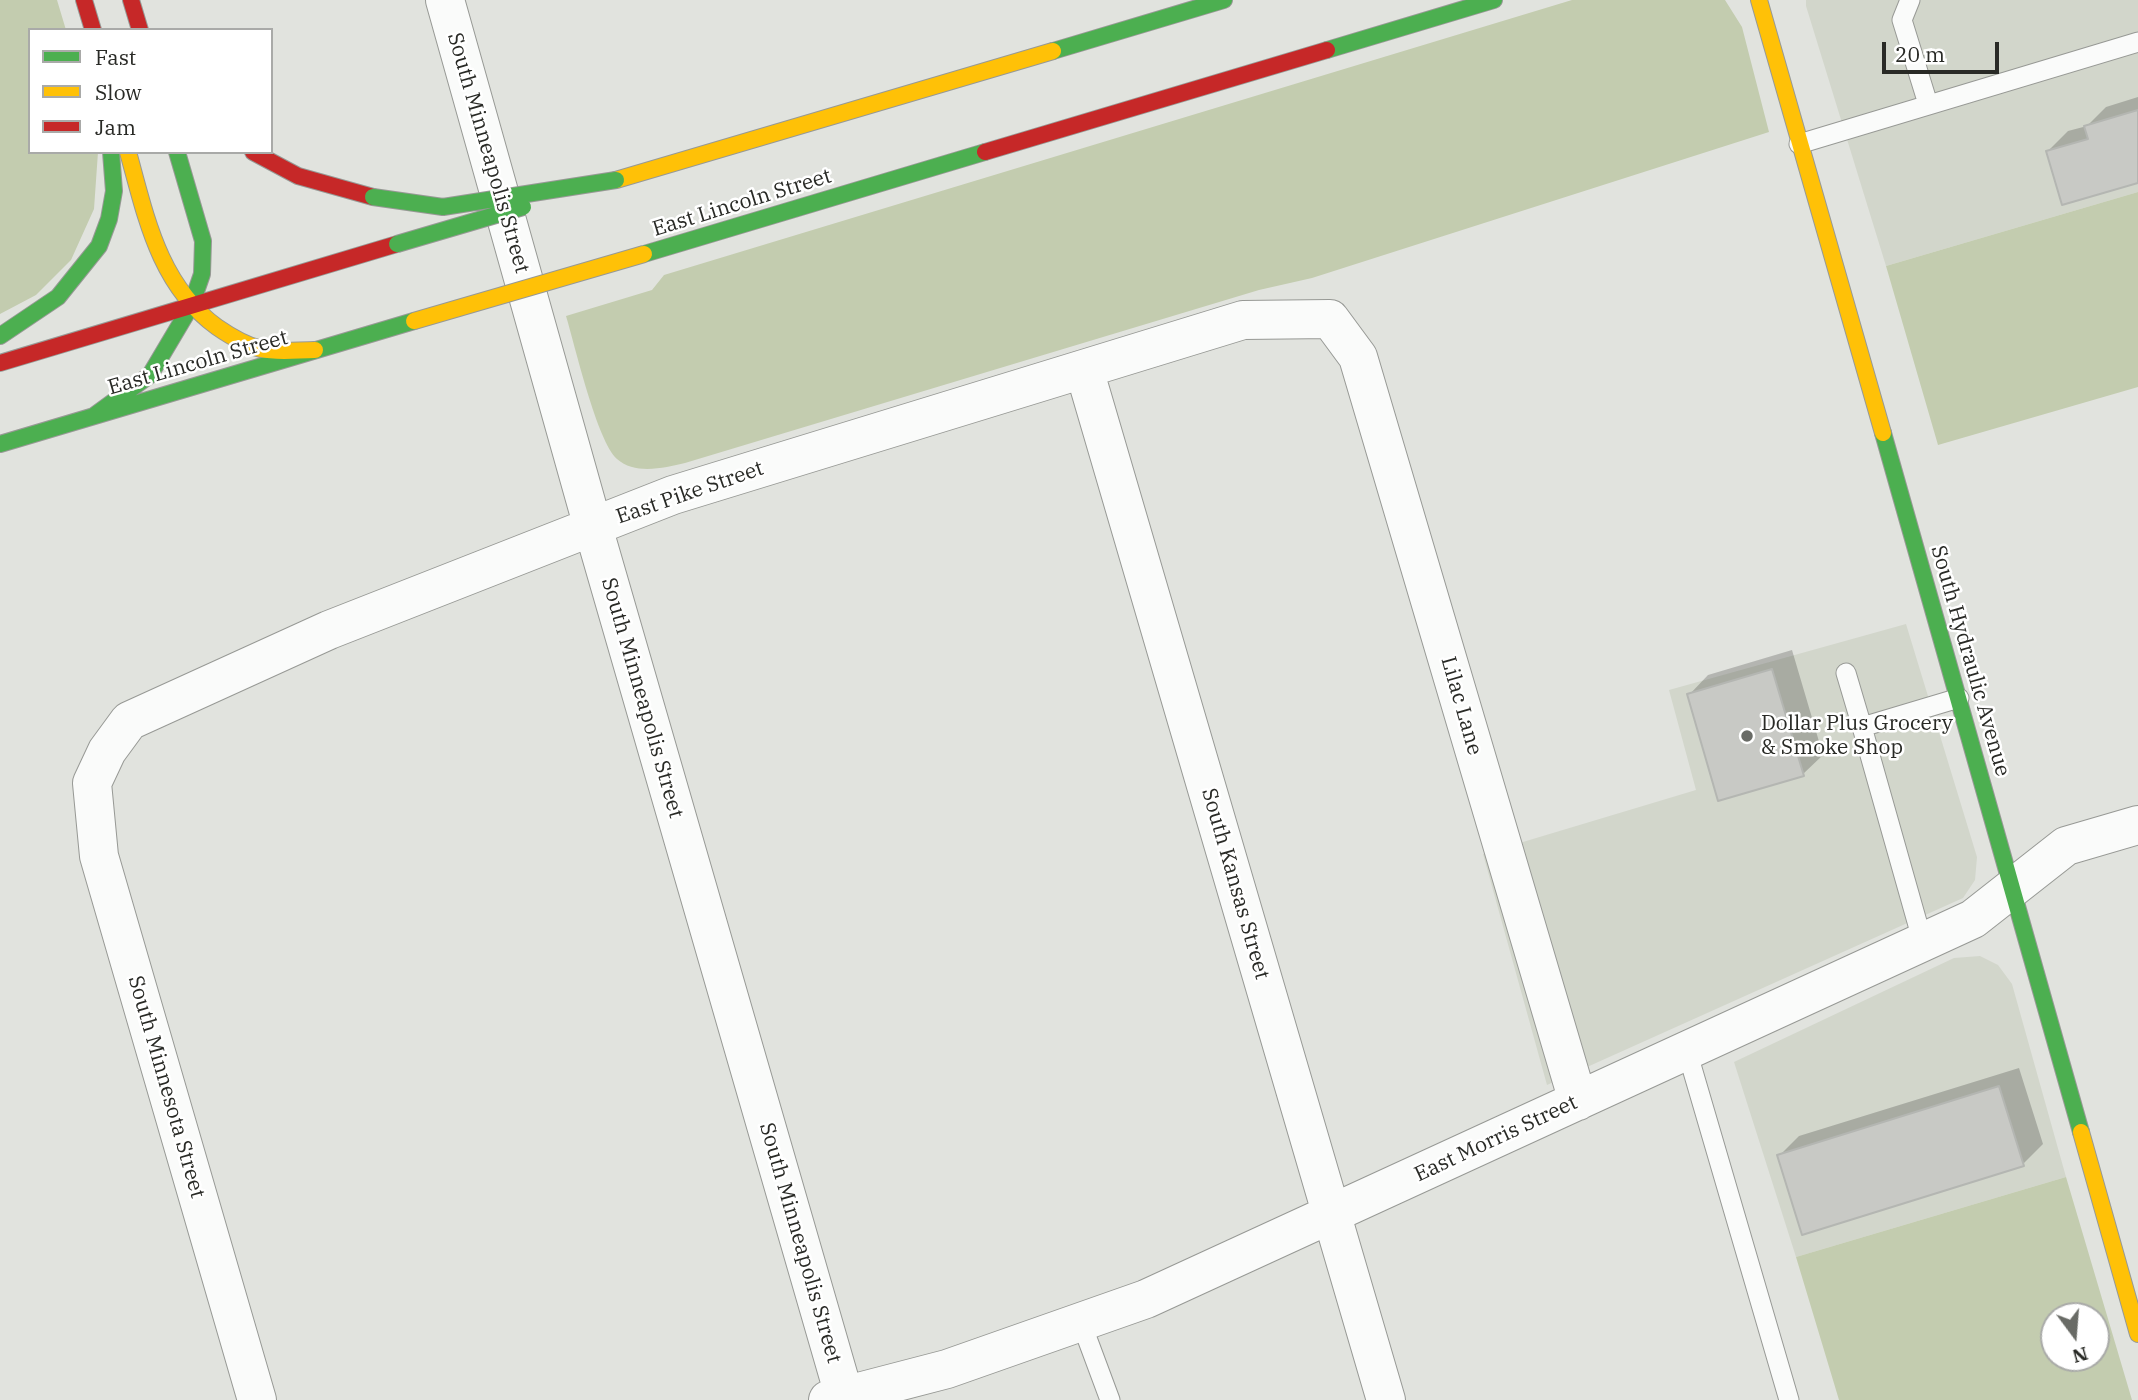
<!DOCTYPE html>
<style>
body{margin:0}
#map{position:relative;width:2138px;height:1400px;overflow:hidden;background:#e1e3de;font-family:"IBM Plex Serif",serif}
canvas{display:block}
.legend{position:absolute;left:28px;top:28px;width:245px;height:126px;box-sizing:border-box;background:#fff;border:2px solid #a9aaa8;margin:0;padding:9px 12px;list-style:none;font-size:21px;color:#292a26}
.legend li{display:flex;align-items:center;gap:14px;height:35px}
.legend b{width:35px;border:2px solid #a9aaa8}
.north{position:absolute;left:2040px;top:1302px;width:70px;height:70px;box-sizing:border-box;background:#fff;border:2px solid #a9aaa8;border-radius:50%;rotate:164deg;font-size:19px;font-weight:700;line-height:28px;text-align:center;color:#292a26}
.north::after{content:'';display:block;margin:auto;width:24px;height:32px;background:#696b66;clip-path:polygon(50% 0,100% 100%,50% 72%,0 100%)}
.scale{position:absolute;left:1882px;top:42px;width:117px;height:32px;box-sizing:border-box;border:4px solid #292a26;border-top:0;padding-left:9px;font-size:21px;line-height:24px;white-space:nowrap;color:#292a26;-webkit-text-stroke:5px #fff;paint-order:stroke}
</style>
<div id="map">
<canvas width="2138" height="1400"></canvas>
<ul class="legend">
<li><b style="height:9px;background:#4caf50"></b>Fast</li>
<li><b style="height:9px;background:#ffc107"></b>Slow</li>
<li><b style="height:9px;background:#c62828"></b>Jam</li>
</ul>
<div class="north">N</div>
<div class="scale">20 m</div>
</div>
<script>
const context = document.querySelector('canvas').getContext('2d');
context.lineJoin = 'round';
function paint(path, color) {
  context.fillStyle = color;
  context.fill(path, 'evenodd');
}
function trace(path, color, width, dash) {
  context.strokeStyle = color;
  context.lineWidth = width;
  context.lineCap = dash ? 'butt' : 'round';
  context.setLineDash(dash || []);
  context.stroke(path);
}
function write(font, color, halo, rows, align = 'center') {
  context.font = font + ' "IBM Plex Serif",serif';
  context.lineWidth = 5;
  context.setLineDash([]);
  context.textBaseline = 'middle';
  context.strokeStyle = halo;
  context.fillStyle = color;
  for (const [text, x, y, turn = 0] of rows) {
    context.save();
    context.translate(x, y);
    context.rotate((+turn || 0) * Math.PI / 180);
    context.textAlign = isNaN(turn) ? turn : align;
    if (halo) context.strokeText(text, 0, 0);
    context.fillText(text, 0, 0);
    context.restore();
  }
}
const built = new Path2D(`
 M1806 0H2138V192L1886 266 1806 6Z
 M1906 624 1977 857 1975 880 1963 898 1547 1085 1483 854 1696 790 1669 690Z
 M1980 956 1998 965 2012 984 2066 1177 1796 1257 1734 1062 1954 958Z`);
const green = new Path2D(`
 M0 0H57L66 30H30V152H98L94 209 71 260 36 295 0 314Z
 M1572 0H1725L1742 27 1769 132 1312 278 1259 290 685 463C664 468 635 475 617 459 597 441 575 346 566 316L652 290 664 275Z
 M2138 192V387L1938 445 1886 266Z
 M2066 1177 2132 1400H1839L1796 1257ZM2096 1316V1358H2054V1316Z`);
const shadow = new Path2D(`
 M2138 97V181L2048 151 2068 131 2087 126 2106 107Z
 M1792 650 1823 755 1803 774 1689 695 1708 675Z
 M2019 1068 2043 1144 2023 1164 1779 1156 1799 1136Z`);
const building = new Path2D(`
 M2138 110V183L2062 205 2046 151 2088 139 2084 126Z
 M1772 669 1804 776 1718 801 1687 694Z
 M1999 1086 2024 1166 1802 1235 1777 1155Z`);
const lane = new Path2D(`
 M1910 0 1902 20 1928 104
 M1799 144 2138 42
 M1846 673 1862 727
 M1923 943 1862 727 1959 698
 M1687 1051 1789 1400
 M1081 1322 1110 1400`);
const street = new Path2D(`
 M445 0 593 527 844 1395
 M1084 369 1386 1400
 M257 1400 99 856 92 783 107 751 129 721 329 630 673 495 1243 320 1330 319 1358 357 1578 1101
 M828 1400 947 1369 1146 1299 1973 919 2066 846 2138 825`);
const fast = new Path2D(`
 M1327 50 1494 0
 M1053 51 1224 0
 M644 254 985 152
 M0 336 58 297 99 246 109 219 114 191 111 152
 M95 415 150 375 191 306 202 274 203 241 177 152
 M1883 433 2081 1132
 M0 444 414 321`);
const slow = new Path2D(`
 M1759 0 1883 433
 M128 152C146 217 159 285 217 327 230 336 245 345 261 349 278 353 297 350 315 350
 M616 180 1053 51
 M2081 1132 2138 1334`);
const jam = new Path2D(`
 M84 0 93 30
 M131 0 140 30
 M253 152 298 176 373 197
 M985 152 1327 50
 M0 363 397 244`);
const fastBridge = new Path2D(`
 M373 197 443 207 616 180
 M397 244 523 207`);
const slowBridge = new Path2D(`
 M414 321 644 254`);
const markers = [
 [1747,736,7,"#696b66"]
];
const streetNames = [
 ["South Minneapolis Street",488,153,74],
 ["East Lincoln Street",742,203,-17],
 ["East Lincoln Street",198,363,-16],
 ["East Pike Street",690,493,-19],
 ["South Hydraulic Avenue",1970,661,74],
 ["South Minneapolis Street",642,698,74],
 ["Lilac Lane",1461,706,74],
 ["South Kansas Street",1235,884,74],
 ["South Minnesota Street",166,1087,74],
 ["East Morris Street",1496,1139,-25],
 ["South Minneapolis Street",800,1243,74]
];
const poiNames = [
 ["Dollar Plus Grocery",1761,724],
 ["& Smoke Shop",1761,748]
];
paint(built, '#d2d6cb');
paint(green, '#c3ccaf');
paint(shadow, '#0003');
paint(building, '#c8c9c5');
trace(building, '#b4b6b2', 2);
trace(lane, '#979995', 21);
trace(street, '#979995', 40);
trace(fast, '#979995', 18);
trace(slow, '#979995', 18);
trace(jam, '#979995', 18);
trace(lane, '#fafbfa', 19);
trace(street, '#fafbfa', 38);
trace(fast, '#4caf50', 16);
trace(slow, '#ffc107', 16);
trace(jam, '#c62828', 16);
trace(fastBridge, '#979995', 18, []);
trace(slowBridge, '#979995', 18, []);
trace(fastBridge, '#4caf50', 16);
trace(slowBridge, '#ffc107', 16);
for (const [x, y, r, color] of markers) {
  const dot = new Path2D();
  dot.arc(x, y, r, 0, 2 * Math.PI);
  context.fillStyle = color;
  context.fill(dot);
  trace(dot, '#fff', 2.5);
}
write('21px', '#292a26', '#fff', streetNames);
write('21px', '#292a26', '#fff', poiNames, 'left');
</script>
